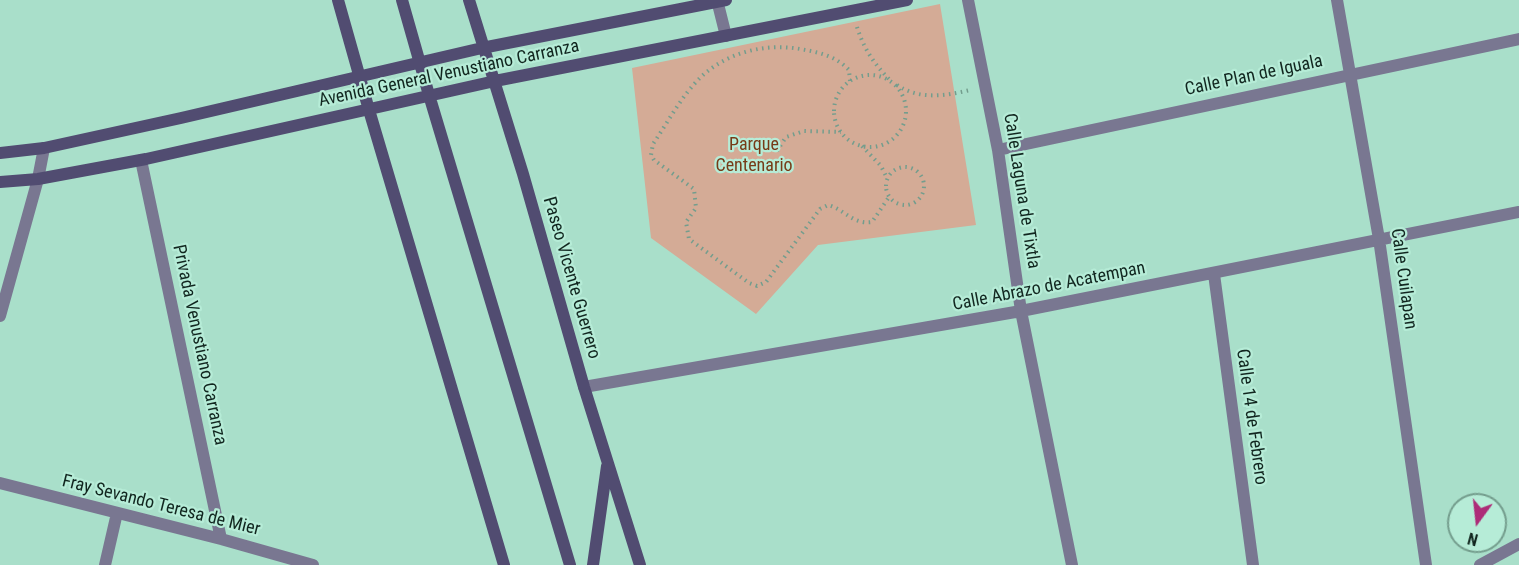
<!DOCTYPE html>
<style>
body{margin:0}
#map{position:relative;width:1519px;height:565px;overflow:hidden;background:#a9dfca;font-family:"Roboto Condensed",sans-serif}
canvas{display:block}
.north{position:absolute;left:1447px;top:493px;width:60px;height:60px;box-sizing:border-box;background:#b6ecd7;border:2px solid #749d8d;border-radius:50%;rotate:195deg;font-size:16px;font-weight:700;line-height:24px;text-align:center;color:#11261f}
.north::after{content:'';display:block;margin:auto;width:21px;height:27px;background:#ad2c78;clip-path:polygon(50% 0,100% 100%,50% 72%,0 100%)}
</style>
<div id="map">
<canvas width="1519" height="565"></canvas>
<div class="north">N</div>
</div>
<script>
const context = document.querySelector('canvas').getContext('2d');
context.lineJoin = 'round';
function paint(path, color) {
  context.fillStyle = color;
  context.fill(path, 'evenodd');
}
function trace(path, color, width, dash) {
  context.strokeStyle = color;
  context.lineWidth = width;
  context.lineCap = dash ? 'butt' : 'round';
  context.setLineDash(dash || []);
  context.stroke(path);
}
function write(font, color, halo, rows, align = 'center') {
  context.font = font + ' "Roboto Condensed",sans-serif';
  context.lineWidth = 4.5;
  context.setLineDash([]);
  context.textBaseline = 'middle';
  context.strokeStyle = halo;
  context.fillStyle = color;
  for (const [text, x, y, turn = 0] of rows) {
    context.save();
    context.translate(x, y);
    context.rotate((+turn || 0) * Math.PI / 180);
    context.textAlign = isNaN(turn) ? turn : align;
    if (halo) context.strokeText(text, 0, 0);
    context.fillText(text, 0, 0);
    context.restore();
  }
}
const green = new Path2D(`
 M940 4 976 225 818 245 756 314 651 238 632 68Z`);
const path = new Path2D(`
 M857 27C863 47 874 64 889 79
 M834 111a36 36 0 1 1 72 0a36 36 0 1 1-72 0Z
 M850 81 849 70C836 56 818 52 800 49 766 43 727 52 701 77 682 95 668 122 653 144L651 155 654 160 694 189 696 208 686 222 689 239 749 283 757 286 766 282 820 209 828 205C844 209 853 225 872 222L889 197
 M897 85C919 100 945 96 970 90
 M862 146 881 166 887 178
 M777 151 786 137 804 131 841 132
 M886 186a19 19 0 1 1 38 0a19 19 0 1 1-38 0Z`);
const minor = new Path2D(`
 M717 0 726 36
 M968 0 998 150 1021 311 1072 565
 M1337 0 1379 239 1426 565
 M998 150 1519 39
 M141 160 221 539
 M1214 274 1253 565
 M0 316 38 179 44 148
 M584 387 1021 311 1519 212
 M0 483 221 539 313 565
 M105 565 117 513
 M1480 565 1519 544`);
const secondary = new Path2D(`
 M338 0 369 110 504 565
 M402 0 429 95 570 565
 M469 0 523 174 584 387 640 565
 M0 153 44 148 181 118 482 48 726 0
 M0 182 38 179 146 159 495 81 907 0
 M593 565 607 466`);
const streetNames = [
 ["Avenida General Venustiano Carranza",449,74,-12],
 ["Calle Plan de Iguala",1254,76,-12],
 ["Calle Laguna de Tixtla",1021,191,81],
 ["Paseo Vicente Guerrero",571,278,74],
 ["Calle Cuilapan",1403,279,82],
 ["Calle Abrazo de Acatempan",1049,287,-11],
 ["Privada Venustiano Carranza",199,345,78],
 ["Calle 14 de Febrero",1251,417,82],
 ["Fray Sevando Teresa de Mier",161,506,14]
];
const parkNames = [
 ["Parque",754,145],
 ["Centenario",754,166]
];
paint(green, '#d4ab96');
trace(path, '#739d8d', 4, [1.5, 4.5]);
trace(minor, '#797791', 12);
trace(secondary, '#514c71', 12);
write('18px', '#11261f', '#b6ecd7', streetNames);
write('18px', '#763b17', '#b6ecd7', parkNames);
</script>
